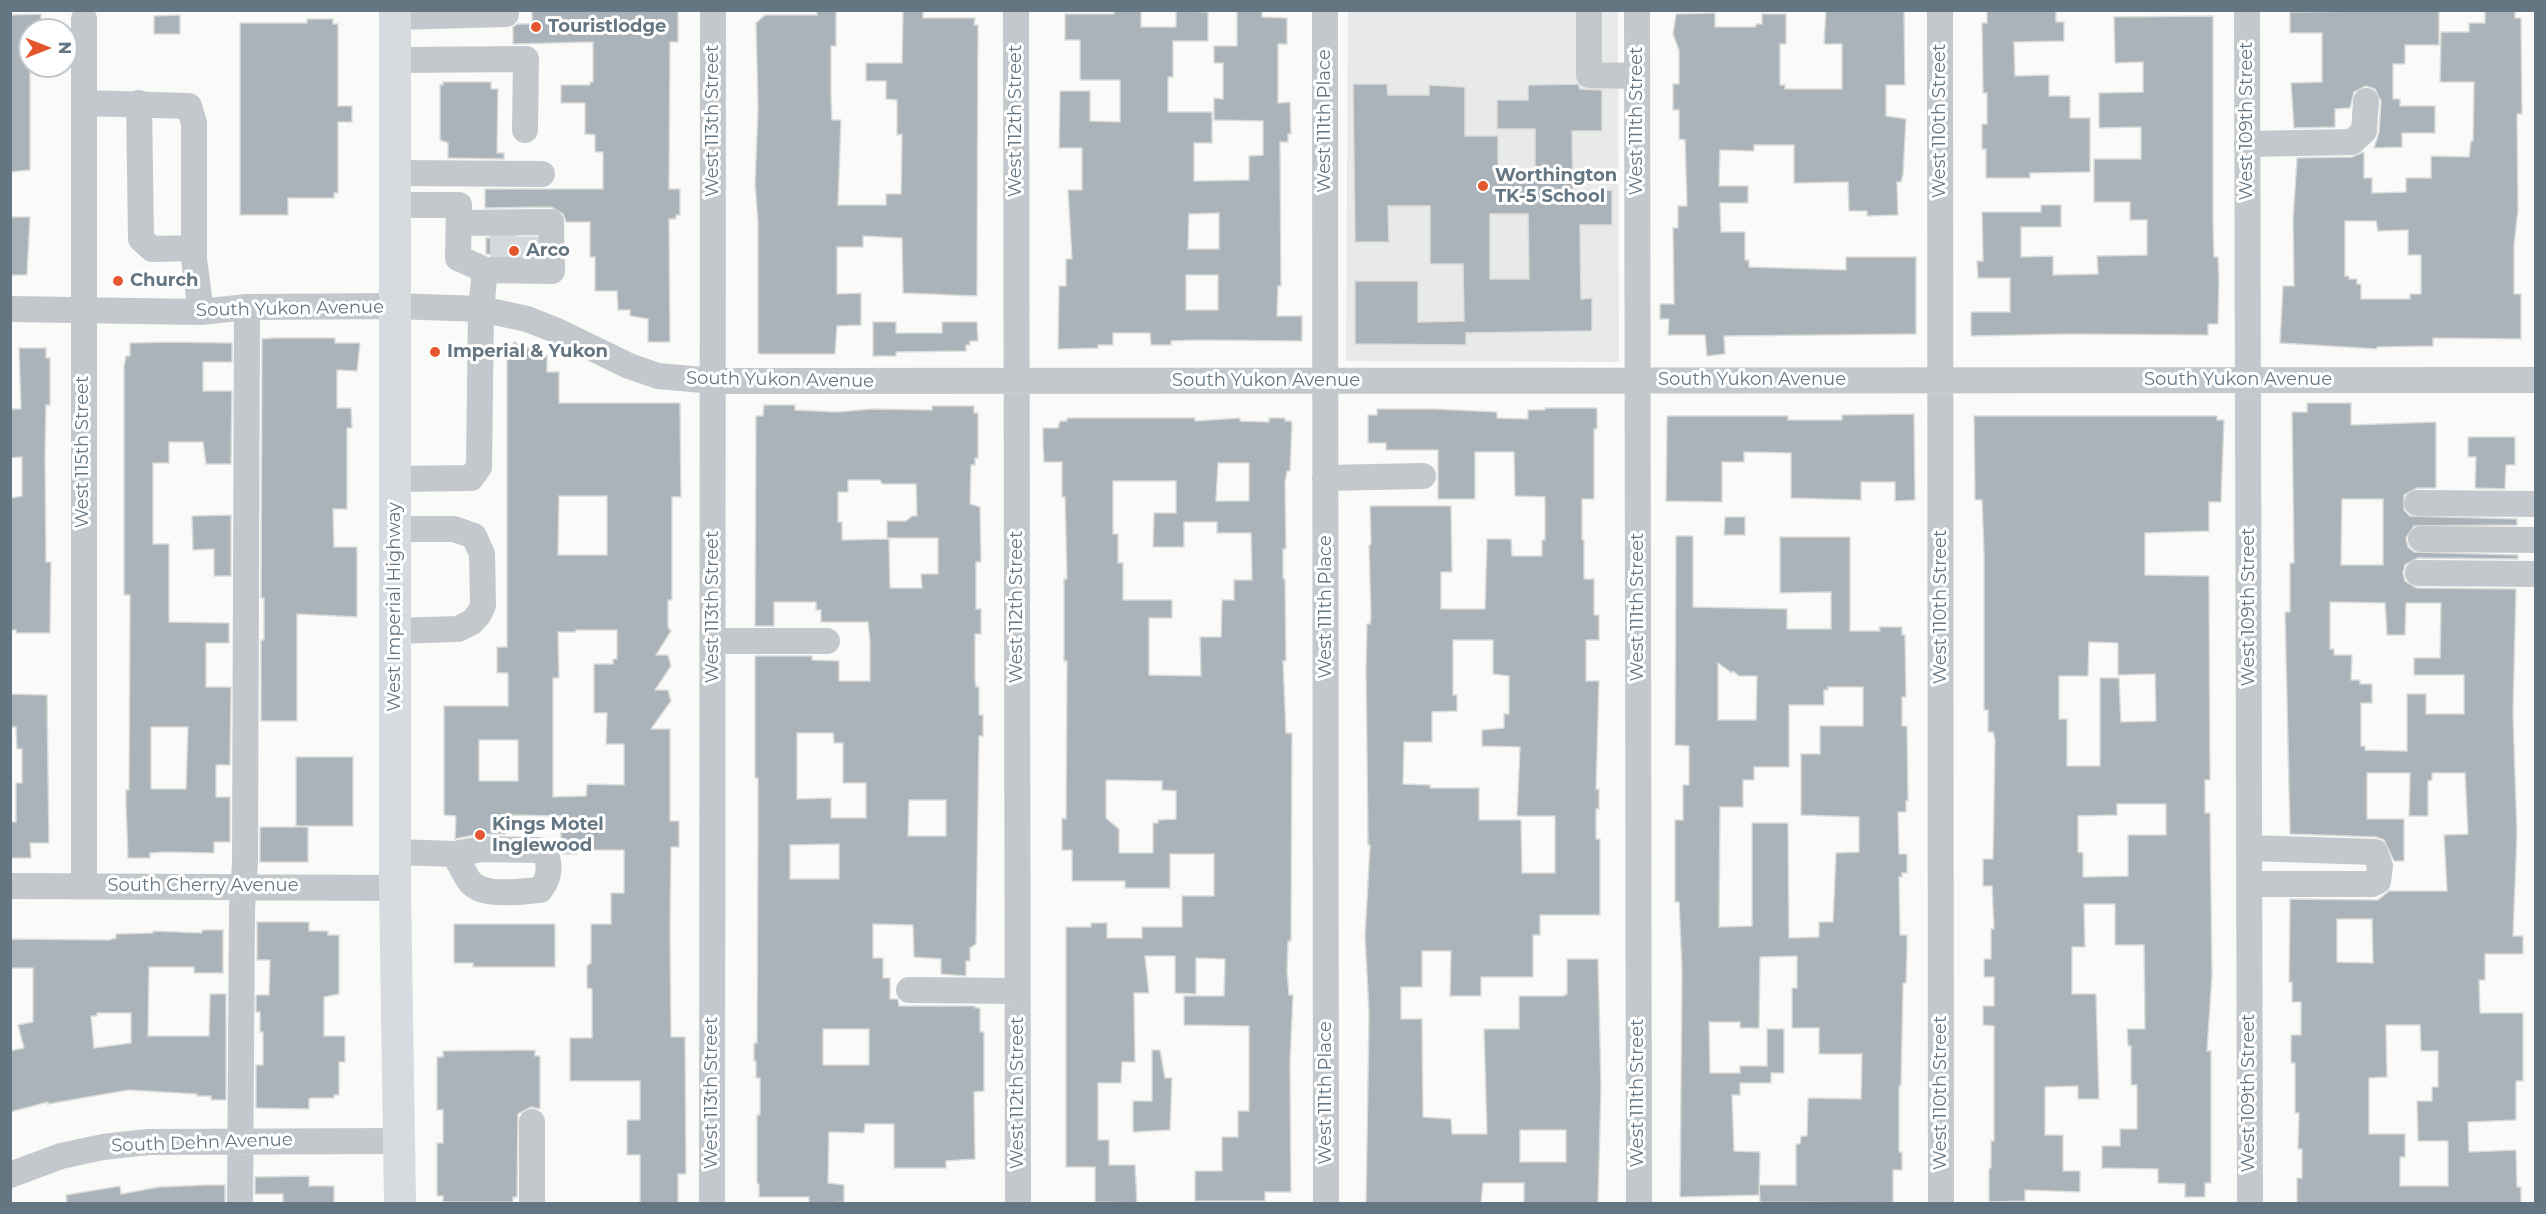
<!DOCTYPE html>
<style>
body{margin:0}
#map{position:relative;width:2546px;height:1214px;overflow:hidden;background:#fafaf8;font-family:Montserrat,sans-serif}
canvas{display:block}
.frame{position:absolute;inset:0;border:12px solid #657683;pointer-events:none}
.north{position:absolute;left:18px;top:18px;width:60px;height:60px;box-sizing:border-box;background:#fff;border:2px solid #c1c8cd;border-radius:50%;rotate:90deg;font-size:16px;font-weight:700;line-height:24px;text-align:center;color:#657683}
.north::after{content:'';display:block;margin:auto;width:21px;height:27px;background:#e4572e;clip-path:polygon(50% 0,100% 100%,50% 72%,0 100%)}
</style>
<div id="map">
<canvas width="2546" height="1214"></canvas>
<div class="frame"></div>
<div class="north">N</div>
</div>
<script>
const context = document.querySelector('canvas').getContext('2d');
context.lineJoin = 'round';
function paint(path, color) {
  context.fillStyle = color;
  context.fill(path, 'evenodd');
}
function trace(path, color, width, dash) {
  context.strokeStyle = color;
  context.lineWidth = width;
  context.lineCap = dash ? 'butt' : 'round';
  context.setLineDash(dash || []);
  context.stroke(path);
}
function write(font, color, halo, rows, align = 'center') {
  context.font = font + ' Montserrat,sans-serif';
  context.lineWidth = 6;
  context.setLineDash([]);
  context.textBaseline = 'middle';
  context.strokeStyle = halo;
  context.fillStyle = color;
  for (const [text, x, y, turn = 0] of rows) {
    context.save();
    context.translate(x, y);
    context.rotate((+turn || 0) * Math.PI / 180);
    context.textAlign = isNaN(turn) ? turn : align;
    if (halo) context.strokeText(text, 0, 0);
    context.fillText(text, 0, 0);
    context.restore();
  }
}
const built = new Path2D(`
 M1348 11H1618L1619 362 1346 361Z`);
const building = new Path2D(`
 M532 10H678V42H670L669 189H680V215H676V219H669L670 342H648V319L630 316V310H618L617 291H595V257H590V222H566L563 214 551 207 485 208V189H603V152H595V135L585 134V103H561V85H590V82H593V42L513 44V27L517 24H532Z
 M817 10H836V46H831V99L832 120H841L838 205H886V194H901L902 134 897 135V100L886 99V81H866V63H902L903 11H923V18H975L974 25H978L977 296 903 293 902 238 863 236V247H837V294L861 293V325L837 326 835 354H760L758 353V222L755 184 758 109 756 23 765 15H817Z
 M1114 10H1141V27H1176V10L1208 12V41H1173V77H1168V112H1212V143H1194V181L1249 180V156L1263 155V121L1214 120V98L1223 99V63H1214V46H1237V10H1262V17L1287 18V44H1278V103L1290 102 1291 134H1288V142H1280L1281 286H1278L1277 316H1302V341L1196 340 1171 341V345H1151L1150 333H1113V345H1098V348L1058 349 1059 286H1066V259H1072L1068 190H1082V148H1059L1060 91H1090V121L1120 122V80H1080V40H1065V14H1114ZM1219 213V249H1188L1189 214ZM1186 275H1218V310H1186Z
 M1826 10H1904L1905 85H1886V116L1906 119 1903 175 1901 182H1897L1898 215 1867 216V211H1849L1848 182 1794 183V145H1754V151L1720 150 1719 186H1748V203H1720L1721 232H1745V260H1749V267L1846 270V257H1916V334L1724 336 1725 354 1707 356 1705 335H1668L1669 319H1660V304H1674L1673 228H1678V206H1687L1685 140 1679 139V110H1673V84H1679V50L1673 34 1676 14 1715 13V27H1756V24H1762V14H1786V44H1780V85H1785V89H1842V44H1824Z
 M1987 10H2056V22H2064V41L2014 42 2015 76 2049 75V96H2070V118H2090V172L2030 173V178H1986V149H1982V124H1987V93H1983L1982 23H1987Z
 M2439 10V45H2405V64H2393V99H2400V106H2435V133H2402V147L2374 148 2379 132 2381 101 2375 89 2366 86 2354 92 2350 108 2335 109V127L2294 128 2291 83 2322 82V33H2290V12Z
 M2485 11H2515V18H2521L2522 114H2517L2518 210 2514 245V294H2521V339L2433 338V346L2377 347V349L2280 343 2283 286H2294L2293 221 2297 158 2352 157 2364 152V178H2372V193L2406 192V178H2431V156L2469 157 2471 141H2473L2474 82H2440L2441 32H2469V23H2485ZM2345 221H2376L2378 231 2408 230V255H2421V294H2410V299H2361V284H2357V279H2349V276H2345Z
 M41 14V30H30V170L10 172V15Z
 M180 15V34H154V16Z
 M2213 16V223L2214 257H2218L2219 281 2218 324H2208V335L2069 334 1971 336V312H2010V278H1978L1977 261H1983L1982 212H2041V205H2061V227H2021V257L2053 256V275L2098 274 2097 256 2147 255V220H2130V202H2094V159H2141V127L2099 128V93L2143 92V62L2115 63 2114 17Z
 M307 19H333V24H338V106H352V122H338V193H334V198H288V215H240V23H307Z
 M443 82H491V89H498L497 153H504V159L448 158V143L440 140V85H443Z
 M1353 84H1387L1388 95H1429V85L1465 87V136H1498V172H1535V129H1497V100H1528V85L1578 84 1580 89 1602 90V131H1572L1573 191 1612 190V225H1580L1581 299 1592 298V331L1466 333V345L1355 344V281H1418V322L1464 321 1463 264H1430V206H1388L1389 242H1355ZM1490 214H1528L1529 279H1490Z
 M10 217H30L27 275H10Z
 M536 237 537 256 486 254V238Z
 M873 322H896V333H942V322H977L978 341H970V345H966V351L896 352V356H873Z
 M274 338H335V343H360L357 371 337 370V408H351L352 428H347V509H333L334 547H357V617L297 614V721H261V640H264V598H261L262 339Z
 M171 342 232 343V362H203V391H232L231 464H206L203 442H169V463H153V544H169V622L229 623V643H206V687H231L230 765H216V797H230V842H214V853L166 852 150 853V858H128L126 807V790H129L130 595H124V366L126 356H130V343ZM151 727H188L186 789H151Z
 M514 342 547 356V372H559V403H680L681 497H672V600H668V627L671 631 656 655H668L671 666 655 690H668L671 701 651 729H670V821H679V847H671L670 929 671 1037H685L686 1174H678V1203H640V1155H627V1120H640V1081H570V1038H592V989L587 988V966L591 963V924H611V893H624V850H577V854H562L560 816 509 815V828H505V834H480L455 839 456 816 444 815V706H508V673H497V647H507V346H513ZM559 496H607V555H558ZM576 630H617V659H613V664H594V713H607L606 744H624V785L587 784 586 796 553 797V678H559L558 632H576ZM479 740H518V781H479Z
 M19 348H46V358H50V405H46L45 457 46 562H51L50 633H16V630H10V498L22 496V457L10 458 11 409H21Z
 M2307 403H2351V425L2436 422V488H2417L2404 495V510L2410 516 2517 519V525L2414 526 2406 538 2408 547 2414 552 2518 555V559L2418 558 2405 565 2403 573 2405 581 2417 588 2516 589 2513 714 2517 833 2513 936H2523V954H2485V980H2479L2480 1013H2523V1081H2516V1120L2468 1122 2469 1152 2516 1150 2517 1187H2521V1203H2297V1178H2302V1149H2298L2299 1113H2295V1063H2291V1035H2301V1002H2292V982H2289L2290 899 2378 900 2389 891H2447L2444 835 2468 834 2465 773H2432V780L2428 781V816H2409L2410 773H2367V819H2404V861H2394L2384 840 2376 837 2290 834 2285 612H2290V563H2294L2292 412H2307ZM2342 499H2383V565H2341ZM2330 602 2385 603 2387 635H2405L2406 603H2441L2440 658H2414V675H2464V714H2426V694H2407V751L2365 750V746H2361V703H2372V684H2360V680H2351L2352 655H2334V649H2330ZM2337 919H2372L2373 963 2337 962ZM2386 1025H2420L2421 1051H2438V1087H2432V1101H2417L2418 1141H2448V1186H2400V1157H2405V1134H2369V1078L2387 1077Z
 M764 405H795V410L837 412 872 409 932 410V406H974V413H978V458H975V465H971L970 504 980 507 981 562H976V609H981V634H975V679L976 687H979V715H983V736H979L976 944 970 948V961H966V976L941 974V959L914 957 913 925 873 924V958H883V978H890V999H898L899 1006H975V1008H980V1032H984V1091L974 1092 975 1159 946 1161V1168H894V1124H865L864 1133 829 1132 828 1183 844 1185V1202L829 1203H809V1197H759V1184H757V1115H760V1078H756V1061H754V1043H757L758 826V778H755V656H812V660L839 661V681H870V643L868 622H821V610H816V602H774V626H755L756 416H763ZM848 480H880L882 484H916L917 516H912L906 521H887V538H938V574H921L922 588H890L889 539 842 540V522H838V492H848ZM797 733H833L834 743H843V783H866V818H831V798L797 799ZM909 800H946V836H908ZM839 844V879H790V845ZM823 1029H869V1065H823Z
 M1545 408H1597V429H1594V499H1582V540H1584V579H1594V615H1599V640H1586V681H1599L1596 789H1599V809H1596V839H1600V915H1540V935H1533V977H1481V996H1450L1451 951H1422V987H1401V1019H1422L1423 1117 1451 1119 1452 1134H1487L1484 1029H1519V996H1563L1567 994V959H1598L1601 1087 1598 1203H1524V1183H1483L1481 1203H1366L1369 1013 1365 936 1370 845H1368L1366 670 1367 624H1370L1371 618 1369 546 1371 544 1370 506H1451L1452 572H1441V609H1485L1487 539H1511L1512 556H1542V540H1545V497L1515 496 1514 452H1475V499H1438V450H1386V443H1368V415H1377V409H1435L1497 412V418L1528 419V410H1545ZM1453 640H1493V674L1509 676V714H1504V728L1482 730V746L1520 747 1517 816H1555V873H1522L1521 820H1479V788H1430V785L1403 784 1404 742H1432V712L1457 711V695H1453ZM1520 1130H1566V1162H1520Z
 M1914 414 1915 500 1895 501V482H1861V500L1791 498V453L1744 452V462H1722V502L1666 501 1667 416H1788V420H1842V415Z
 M1974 416H2217V420H2224L2221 502H2209V531L2145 533V575L2209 576 2210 780H2205V813H2210L2212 976 2207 1051H2211V1183H2205V1197H2185V1184L2158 1183V1169L2102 1168V1146H2120V1129H2137V1085H2131V1046H2128L2127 1029H2145L2144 945H2115V904H2084L2085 947H2072V994H2096L2099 1099H2078V1086L2045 1087V1135H2063V1171H2080V1192L2025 1190V1201L1989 1202V1168H1991V1141H1994V1026L1983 1025V1006H1994V977H1984V959H1991V929H1994L1992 886H1983V859H1993L1995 740 1993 732H1988V710H1984V552L1982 500H1975ZM2089 642 2118 643V675L2155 674 2156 721 2121 722 2119 678H2100V766H2067V719H2059V676H2088ZM2117 804H2166V835H2128V876L2083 877V853L2078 852V816L2117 815Z
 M1067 418H1195V421L1240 418V421L1269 422V418H1285V421H1291L1292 424 1290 471H1287L1285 483 1286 549H1283V579H1285L1286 661H1283L1286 733H1292L1291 941H1288L1287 971 1289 995H1293L1290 1062 1291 1192H1265V1201H1195V1171H1222V1137H1238V1111H1249V1026L1184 1025V996H1224L1225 959 1196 958V994L1175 993V956H1145L1149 993H1134L1135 1062H1122L1121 1083H1098V1140H1109V1165H1135L1137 1203 1095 1202V1167H1066V927H1091V923H1107V938H1142V927H1182V896H1214V854H1170V888H1125V881H1072V850H1062V818L1066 819 1067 661H1064V579H1067L1065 497H1062V462H1044L1043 444V428H1058L1060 421H1067ZM1218 463H1249V501H1216ZM1113 481H1176V513H1154L1153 547H1184V522H1217V533H1251L1252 580H1234V600H1222L1221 637H1200L1201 676 1149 675V618H1172V600H1123V563H1118V534H1113ZM1106 780 1162 781V790L1176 791V819L1158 820V823H1153V853H1119V829L1106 818Z
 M2468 437H2515V465H2506L2505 489 2475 488 2476 457H2468Z
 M231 515V576H214V549L193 550 192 516Z
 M1725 517H1745V535H1724Z
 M1676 536H1693V607L1787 609V629H1831V592L1780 593V537H1850V631H1880L1879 627H1902V635H1905L1906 697H1902V726H1907L1908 801H1906V812H1898L1899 854H1907V873H1902V877H1899L1900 935H1907V950L1906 983H1903V989L1901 1086H1899V1152H1902V1170H1893V1203L1760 1202 1759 1185H1796V1144H1800L1801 1136H1807L1808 1098 1861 1099 1862 1054H1819V1028H1792V988H1797V956L1760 957 1759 1028H1740V1022H1709L1710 1073H1740V1066H1767V1029H1784V1073H1771V1083H1740V1095H1732L1734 1151 1760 1152 1759 1195 1680 1197 1682 971 1679 902H1675V820H1683V785H1689V746L1675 745ZM1718 663 1732 673 1733 671 1739 676H1757L1756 720H1718ZM1828 687H1863V726H1820V754H1801V815L1859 817V852L1836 853 1833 922H1819V937L1789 938 1788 823H1752V926L1719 927 1720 807H1743V780H1754V767H1789V705H1824V690H1828Z
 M10 694 47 695 49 843H30L31 858H10V822H16V783H22V749H17L16 727H10Z
 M296 757H353V826H296Z
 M260 827H308V862H260Z
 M257 922H309V931H328V935H339V994L324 997V1036H345V1062H339V1095H334V1098H312L309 1099V1109L256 1108V1065H263V1032H260V1012H256V995H269L270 960H257Z
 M454 924H555V967H473V963H454Z
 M202 930H223V973H194V967H149L148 1036H209L210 994H226V1100H211V1096H197V1094L128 1090 48 1104V1102L10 1112V1051L24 1048 18 1025 33 1022V968H10V939L109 940 116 938V934L153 933V931L202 933ZM97 1013H131V1043L94 1048 91 1016H97Z
 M535 1050V1056H540V1109L531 1107 518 1114 517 1197H513V1202H443V1196H437V1143H443V1110H437V1057H443V1051Z
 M1152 1050H1160L1165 1078H1172L1170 1130 1133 1132V1101H1152Z
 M309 1176V1186H334V1203H283V1194H255V1177Z
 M206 1185H225V1203H67L66 1195 120 1186 121 1194 159 1187Z`);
const minorTunnel = new Path2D(`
 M503 234V263
 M526 263 527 234`);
const minor = new Path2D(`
 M1016 10 1018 1204
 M1325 10 1326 1204
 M1589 10V75L1637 76
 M1637 10 1639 1204
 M1940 10 1941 1204
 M2247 10 2250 1204
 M395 17 506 14V10
 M395 60 526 59 525 130
 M84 103 189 106 194 123V259L201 312
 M139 103 141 239 152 249 194 248
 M2247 144 2352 142 2364 131 2366 101
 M395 173 542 174
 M395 205H459L458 258 485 270 481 309 479 467 471 478 395 479
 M459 223 551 222 552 271 485 270
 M10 309 201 312 247 307 395 306 481 309 527 319 555 330 629 366 658 376 714 381 2536 380
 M1325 478 1423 476
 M2417 503 2536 504
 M395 529H454L474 536 482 554 483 605 479 614 472 622 458 629 395 631
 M2421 539 2536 540
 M2418 573 2536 574
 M713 641H827
 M2249 848 2375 852 2380 866 2378 881 2372 884H2249
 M395 852 454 854 482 849 538 850 546 854C551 868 549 879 540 890 520 891 480 899 468 879 463 871 459 862 454 854
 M84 885V19
 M10 886 395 888
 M909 990 1017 991
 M10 1175 61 1156 103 1147 148 1142 399 1141
 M240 1204 242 910 245 863 247 307
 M532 1204V1122
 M712 1204 713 10`);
const major = new Path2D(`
 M395 10V888L400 1204`);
const markers = [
 [536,27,6,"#e4572e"],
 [1483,186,6,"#e4572e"],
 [514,251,6,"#e4572e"],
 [118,281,6,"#e4572e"],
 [435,352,6,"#e4572e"],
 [480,835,6,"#e4572e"]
];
const poiNames = [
 ["Touristlodge",548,27],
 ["Worthington",1495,176],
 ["TK-5 School",1495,197],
 ["Arco",526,251],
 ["Church",130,281],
 ["Imperial & Yukon",447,352],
 ["Kings Motel",492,825],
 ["Inglewood",492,846]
];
const streetNames = [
 ["West 113th Street",713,121,-90],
 ["West 112th Street",1016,121,-90],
 ["West 111th Place",1325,121,-90],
 ["West 111th Street",1637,121,-90],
 ["West 110th Street",1940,121,-90],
 ["West 109th Street",2247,121,-90],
 ["South Yukon Avenue",290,309,-1],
 ["South Yukon Avenue",780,380,1],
 ["South Yukon Avenue",1752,380],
 ["South Yukon Avenue",2238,380],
 ["South Yukon Avenue",1266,381],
 ["West 115th Street",83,452,-90],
 ["West Imperial Highway",395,607,-90],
 ["West 113th Street",713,607,-90],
 ["West 112th Street",1017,607,-90],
 ["West 111th Place",1326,607,-90],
 ["West 111th Street",1638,607,-90],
 ["West 110th Street",1941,607,-90],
 ["West 109th Street",2249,607,-90],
 ["South Cherry Avenue",203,886],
 ["West 113th Street",712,1093,-90],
 ["West 112th Street",1018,1093,-90],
 ["West 111th Place",1326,1093,-90],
 ["West 111th Street",1638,1093,-90],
 ["West 110th Street",1941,1093,-90],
 ["West 109th Street",2249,1093,-90],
 ["South Dehn Avenue",202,1143,-2]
];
paint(built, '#e8e9e9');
paint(building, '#aab3b9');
trace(building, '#dcdcda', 1.5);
trace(minorTunnel, '#d5d9db', 26, [26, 13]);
trace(minor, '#c3c8cc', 26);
trace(major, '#d6dbdf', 32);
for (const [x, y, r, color] of markers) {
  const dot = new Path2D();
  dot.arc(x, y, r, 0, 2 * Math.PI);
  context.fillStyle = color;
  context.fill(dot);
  trace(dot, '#fff', 2);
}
write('bold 18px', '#657683', '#fff', poiNames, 'left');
write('18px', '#657683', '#fff', streetNames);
</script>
